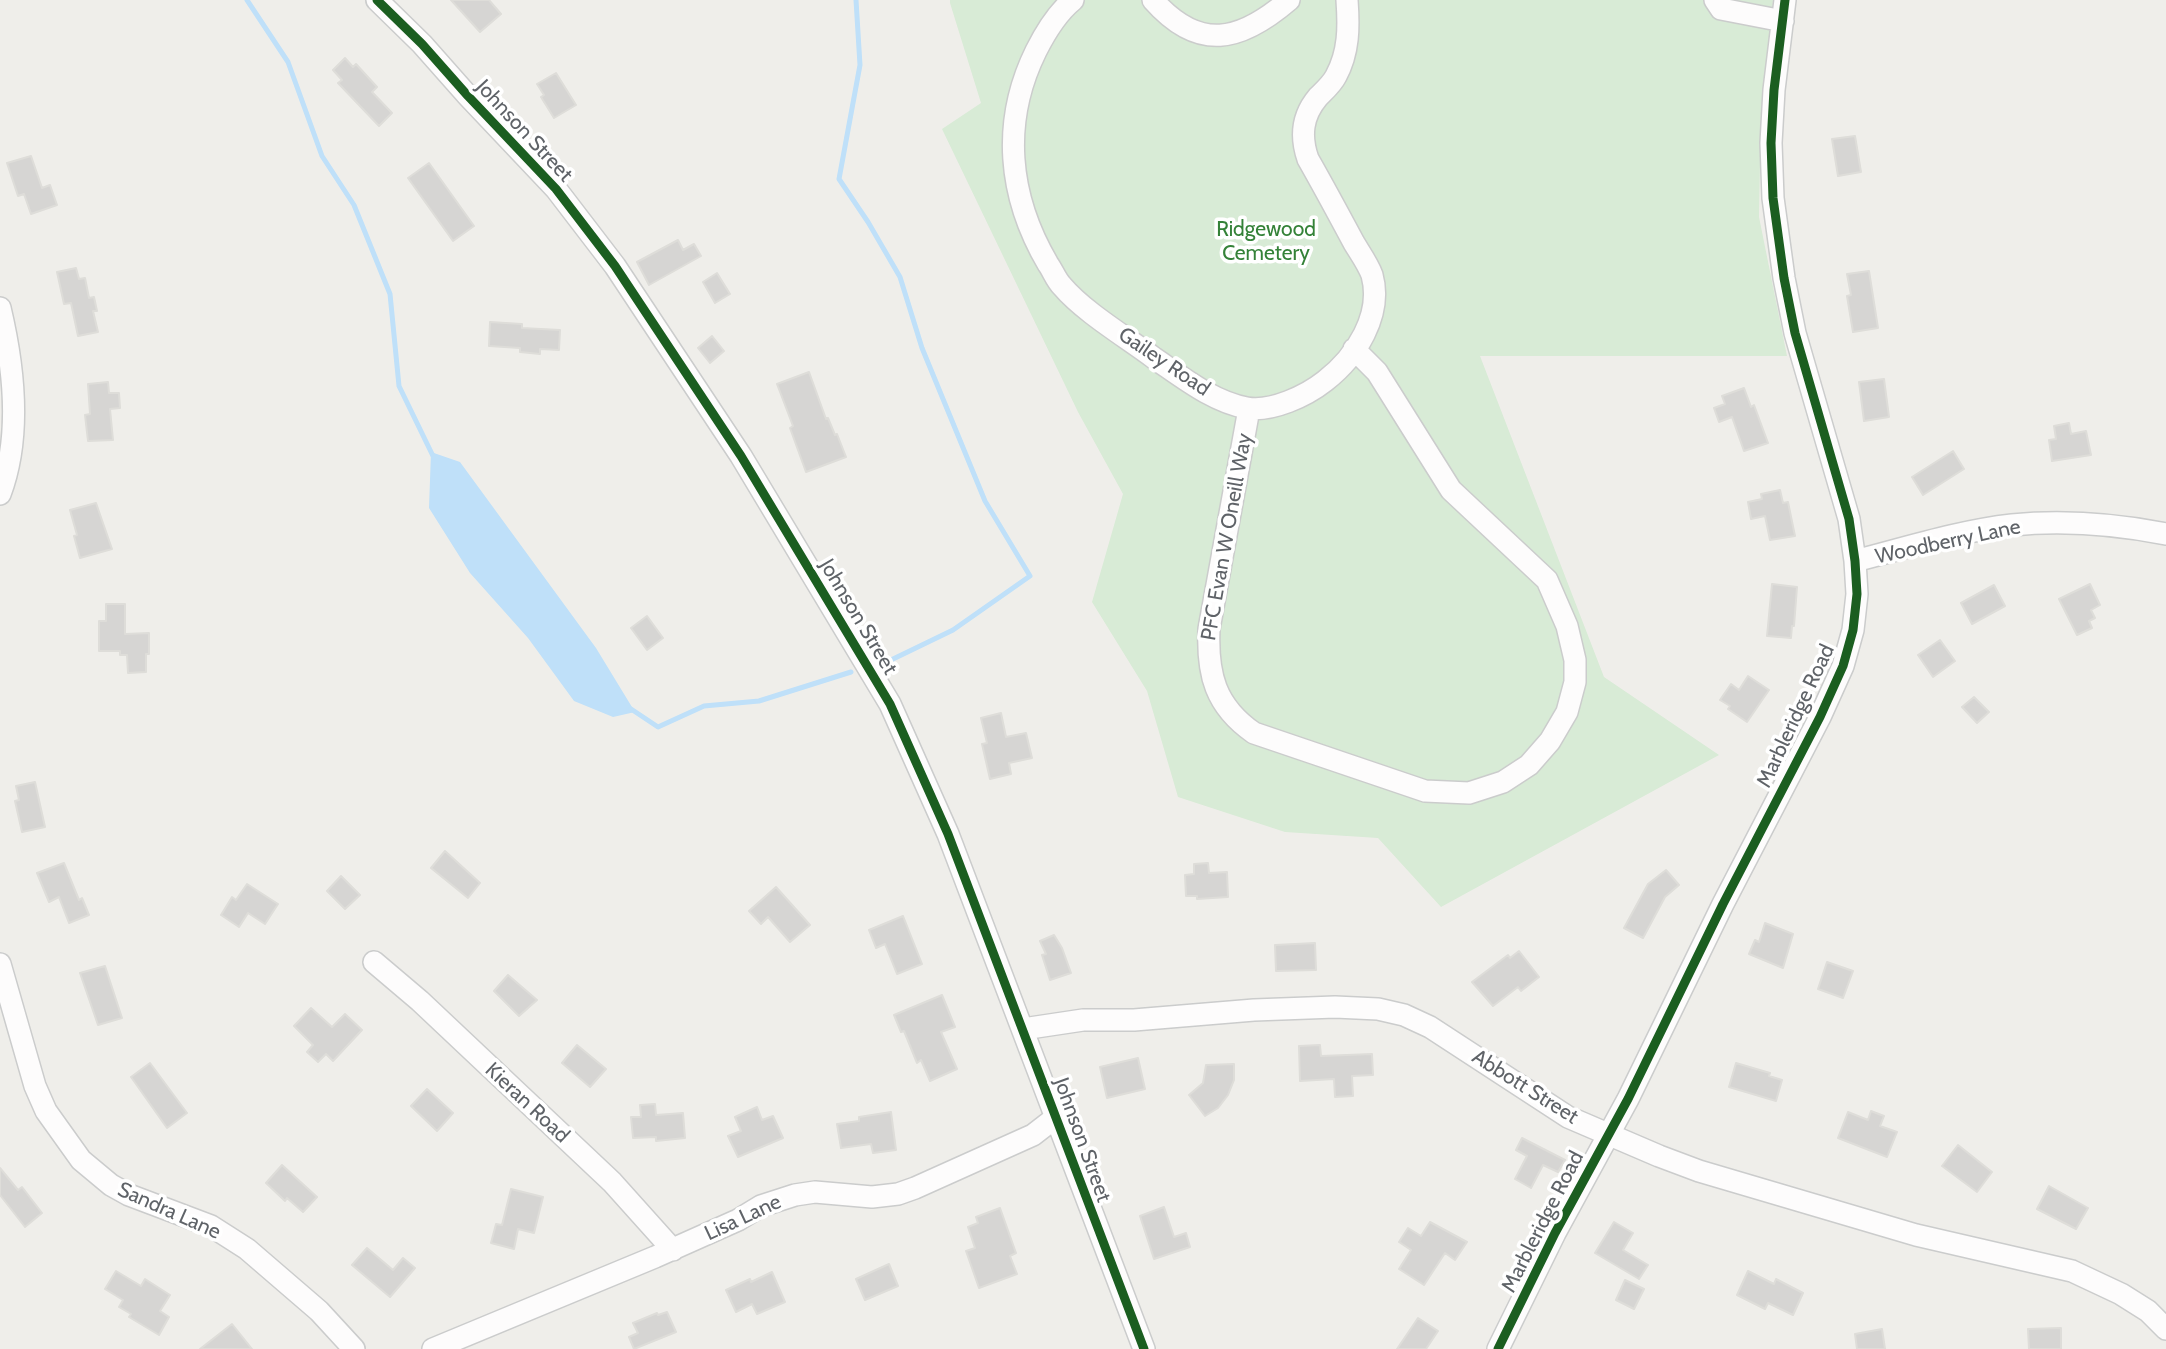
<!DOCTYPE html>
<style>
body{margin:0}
canvas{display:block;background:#efeeea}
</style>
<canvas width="2166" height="1349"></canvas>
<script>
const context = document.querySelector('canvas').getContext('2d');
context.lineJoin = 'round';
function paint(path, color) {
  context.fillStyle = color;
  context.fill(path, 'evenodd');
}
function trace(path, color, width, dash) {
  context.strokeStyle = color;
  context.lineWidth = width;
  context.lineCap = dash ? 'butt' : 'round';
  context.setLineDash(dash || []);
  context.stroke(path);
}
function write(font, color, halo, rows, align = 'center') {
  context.font = font + ' Cabin,sans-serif';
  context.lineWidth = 7;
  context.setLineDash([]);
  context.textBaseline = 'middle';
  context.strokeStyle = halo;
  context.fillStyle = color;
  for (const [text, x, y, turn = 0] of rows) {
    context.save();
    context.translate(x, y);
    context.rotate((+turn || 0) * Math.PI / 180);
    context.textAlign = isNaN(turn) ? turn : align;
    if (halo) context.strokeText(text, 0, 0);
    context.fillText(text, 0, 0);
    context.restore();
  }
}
const green = new Path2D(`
 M950 0H1773L1761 110 1759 217 1787 356H1480L1604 677 1719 755 1441 907 1378 838 1285 832 1178 797 1147 691 1092 602 1123 494 1078 412 942 129 981 103 950 3Z`);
const water = new Path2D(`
 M431 452 460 462 596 648 635 712 613 717 574 701 528 638 470 573 429 508Z`);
const stream = new Path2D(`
 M247 0 288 62 322 156 354 205 390 294 399 386 433 456
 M856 0 860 65 839 179 868 222 900 277 922 348 985 501 1030 576 953 630 891 660
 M631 709 658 727 704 706 759 701 851 672`);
const building = new Path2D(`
 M451 0H489L501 14 480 32Z
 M345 58 353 67 356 64 377 87 372 92 392 113 379 126 338 83 342 80 333 70Z
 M556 73 576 105 554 118 541 97 544 95 537 84Z
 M1855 136 1861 172 1838 176 1832 139Z
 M31 156 42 188 50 185 57 205 31 214 24 194 18 196 7 163Z
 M429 163 474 226 453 241 408 178Z
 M678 240 683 250 694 244 701 256 649 285 637 262Z
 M76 268 79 279 85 278 89 298 94 297 97 311H93L98 332 78 336 71 303 64 304 57 272Z
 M1869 271 1878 328 1853 332 1847 296 1851 295 1847 274Z
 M717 273 730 294 715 303 703 282Z
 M490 322 522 324V328L560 330 559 350 540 349V354L520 352V348L489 346Z
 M712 336 724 351 710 363 698 348Z
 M809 372 826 419 828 418 835 435 837 434 846 457 806 472 790 428 793 426 777 384Z
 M1884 379 1889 417 1864 421 1859 382Z
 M108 382 109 393H119L120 408 110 409 113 440 88 441 85 415 90 414 88 384Z
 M1744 388 1751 407 1754 405 1768 443 1744 451 1732 417 1719 422 1714 408 1725 404 1722 396Z
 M2069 423 2071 434 2086 431 2091 455 2052 461 2049 440 2056 439 2054 426Z
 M1953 451 1964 469 1923 495 1912 477Z
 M1780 490 1783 503 1788 502 1795 536 1770 540 1765 516 1751 519 1748 502 1762 499 1761 494Z
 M96 503 112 549 80 558 74 536 77 535 70 510Z
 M1772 584 1797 587 1794 626H1792L1791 638 1767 636Z
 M2090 584 2100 605 2091 610 2095 618 2089 621 2092 628 2077 635 2059 599Z
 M1994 585 2005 606 1972 624 1961 603Z
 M106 604H125V634L149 633V654H146V672L128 673 127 655H120V651H99V621H106Z
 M647 616 663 638 647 650 631 628Z
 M1940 640 1955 661 1933 677 1918 655Z
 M1748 676 1769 690 1747 722 1728 709 1730 706 1720 700 1731 684 1739 690Z
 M1974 697 1989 712 1977 723 1962 707Z
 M1001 713 1006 737 1026 733 1032 758 1009 763 1011 774 990 779 982 744 987 743 981 718Z
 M35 782 45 827 22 832 15 801 19 800 16 786Z
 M445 851 480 883 468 898 431 868Z
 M64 863 79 900 82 898 89 915 69 923 59 897 49 902 37 873Z
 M1208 863 1209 873 1227 872 1228 897 1197 899V896H1186L1185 875 1194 874V864Z
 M1666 870 1679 885 1665 897 1643 938 1624 928 1648 884Z
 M341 876 360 895 345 909 327 891Z
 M247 884 278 904 265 924 248 913 239 927 221 915 232 897 236 900Z
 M776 887 810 925 790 942 768 917 761 924 749 911Z
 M903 916 922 964 897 974 885 944 876 948 869 930Z
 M1765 923 1793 934 1783 968 1749 954 1755 940 1759 942Z
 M1054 935 1062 948 1071 973 1050 980 1042 955 1046 954 1040 941Z
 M1315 943 1316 970 1276 971 1275 945Z
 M1519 951 1539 977 1521 991 1518 987 1493 1006 1472 982 1508 955 1510 958Z
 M1827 962 1853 971 1843 998 1818 989Z
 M105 966 122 1018 98 1025 80 973Z
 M508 975 537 1000 519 1016 494 991Z
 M942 995 955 1027 941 1032 957 1069 930 1081 921 1060 917 1063 904 1031 901 1032 894 1015Z
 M311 1008 332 1027 345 1014 362 1030 333 1061 326 1054 318 1062 307 1052 313 1045 294 1026Z
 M577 1045 606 1069 590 1087 562 1063Z
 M1320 1045 1321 1056 1372 1054 1373 1075 1352 1076 1353 1096 1335 1097 1334 1079 1300 1081 1299 1046Z
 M1138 1058 1145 1089 1107 1098 1100 1067Z
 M150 1063 187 1113 167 1128 131 1077Z
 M1736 1063 1770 1073 1769 1076 1782 1080 1776 1101 1729 1087Z
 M1234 1064V1080L1228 1095 1218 1108 1205 1116 1189 1095 1203 1083 1206 1065Z
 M427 1089 453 1113 437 1131 411 1106Z
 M655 1104 656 1115 683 1113 685 1138 656 1141V1137L633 1138 631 1117H641L640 1105Z
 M757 1107 762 1120 773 1116 783 1138 738 1157 728 1136 741 1131 735 1117Z
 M1871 1111 1884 1116 1880 1126 1897 1132 1887 1157 1838 1138 1848 1112 1868 1120Z
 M891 1112 896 1150 873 1153 871 1144 841 1148 837 1124 859 1121V1117Z
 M1522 1138 1565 1160 1558 1172 1543 1165 1531 1188 1515 1179 1527 1156 1516 1150Z
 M1958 1145 1992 1172 1977 1192 1942 1166Z
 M282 1165 317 1197 303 1212 287 1198 285 1201 266 1183Z
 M0 1168 18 1190 22 1187 42 1213 25 1227 0 1195Z
 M2049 1186 2088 1208 2076 1229 2037 1209Z
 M511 1189 543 1197 534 1233 518 1229 514 1249 491 1243 496 1224 502 1225Z
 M1164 1207 1174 1237 1186 1233 1190 1247 1154 1259 1140 1216Z
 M1000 1208 1016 1253 1010 1256 1017 1274 979 1288 966 1251 975 1248 968 1227 978 1223 976 1217Z
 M1430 1222 1467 1242 1455 1260 1445 1253 1424 1285 1399 1269 1411 1250 1399 1242 1408 1228 1421 1236Z
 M1614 1222 1633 1233 1623 1250 1648 1265 1639 1279 1595 1253Z
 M367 1248 393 1270 403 1258 415 1268 390 1297 352 1265Z
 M889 1264 898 1286 865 1300 856 1279Z
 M116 1271 141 1286 145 1279 170 1295 160 1311 169 1317 159 1335 129 1317 131 1314 119 1307 123 1300 105 1289Z
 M1748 1271 1774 1284 1776 1279 1803 1293 1793 1315 1768 1303 1765 1309 1737 1295Z
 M772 1272 785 1302 757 1314 752 1304 736 1312 726 1290 750 1279 751 1282Z
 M1625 1280 1644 1289 1634 1309 1616 1300Z
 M667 1312 676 1332 634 1349 629 1337 638 1333 633 1323 657 1313 658 1315Z
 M1418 1318 1438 1331 1426 1349H1397Z
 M232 1324 252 1349H200Z
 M2061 1328V1349H2029L2028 1329Z
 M1882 1329 1885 1349H1857L1855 1334Z`);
const minor = new Path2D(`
 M377 0 422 44 468 96 556 189 615 266 741 456 890 704 948 834 1144 1349
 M1073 0C1057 13 1045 33 1036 51 1001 122 1008 196 1048 264 1053 271 1056 280 1062 286 1084 312 1126 337 1154 358 1182 377 1213 402 1247 408 1272 412 1306 396 1325 381 1356 357 1383 315 1372 275 1368 264 1360 253 1354 243 1339 215 1324 187 1308 159 1300 136 1302 116 1318 97 1324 91 1332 84 1336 76 1349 52 1349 27 1347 0
 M1153 0C1199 52 1240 42 1289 0
 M1715 0 1721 9 1783 21
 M0 308C14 367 22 436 0 494
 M1249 409 1209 629C1207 674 1215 706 1254 733L1425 791 1469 793 1503 782 1529 765 1550 741 1567 712 1575 682V660L1567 626 1547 580 1451 490 1377 372 1354 349
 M1855 561C1906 548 1959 531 2012 525 2063 520 2115 524 2166 534
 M374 962 420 1001 612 1182 673 1250
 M0 964 35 1086 46 1111 81 1160 111 1185 129 1195 211 1226 247 1249 319 1311 354 1349
 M1023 1029 1083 1020H1134L1254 1010 1335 1007 1378 1009 1404 1015 1430 1027 1568 1117 1659 1156 1699 1171 1916 1235 2072 1271 2121 1294 2148 1311 2166 1329
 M433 1349 655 1257 738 1220 761 1206 795 1195 815 1192 872 1197 898 1194 915 1188 1033 1135 1055 1118
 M1498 1349 1555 1233 1628 1099 1723 904 1820 717 1843 666 1853 630 1857 594 1855 561 1849 519 1795 333 1784 278 1773 198 1771 143 1774 90 1785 0`);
const cycleway = new Path2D(`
 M377 0 422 44 468 96 556 189 615 266 741 456 890 704 948 834 1144 1349
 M1498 1349 1555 1233 1628 1099 1723 904 1820 717 1843 666 1853 630 1857 594 1855 561 1849 519 1795 333 1784 278 1773 198 1771 143 1774 90 1785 0`);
const streetNames = [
 ["Johnson Street",524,131,47],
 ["Gailey Road",1164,362,34],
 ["PFC Evan W Oneill Way",1227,537,-80],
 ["Woodberry Lane",1948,542,-12],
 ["Johnson Street",858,617,59],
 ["Marbleridge Road",1796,716,-65],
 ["Abbott Street",1525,1087,32],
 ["Kieran Road",527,1103,43],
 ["Johnson Street",1082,1140,70],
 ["Sandra Lane",169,1211,24],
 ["Lisa Lane",743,1218,-25],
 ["Marbleridge Road",1543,1222,-63]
];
const parkNames = [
 ["Ridgewood",1266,230],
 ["Cemetery",1266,254]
];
paint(green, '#d8ebd6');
paint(water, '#bfe0f9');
trace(stream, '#bfe0f9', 5);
paint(building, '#d6d5d3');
trace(building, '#deddd9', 2);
trace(minor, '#cbcccc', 24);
trace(minor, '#fdfcfc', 21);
trace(cycleway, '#1b5e20', 9);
write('21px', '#5f6368', '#fff', streetNames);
write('21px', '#348238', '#fff', parkNames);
</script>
